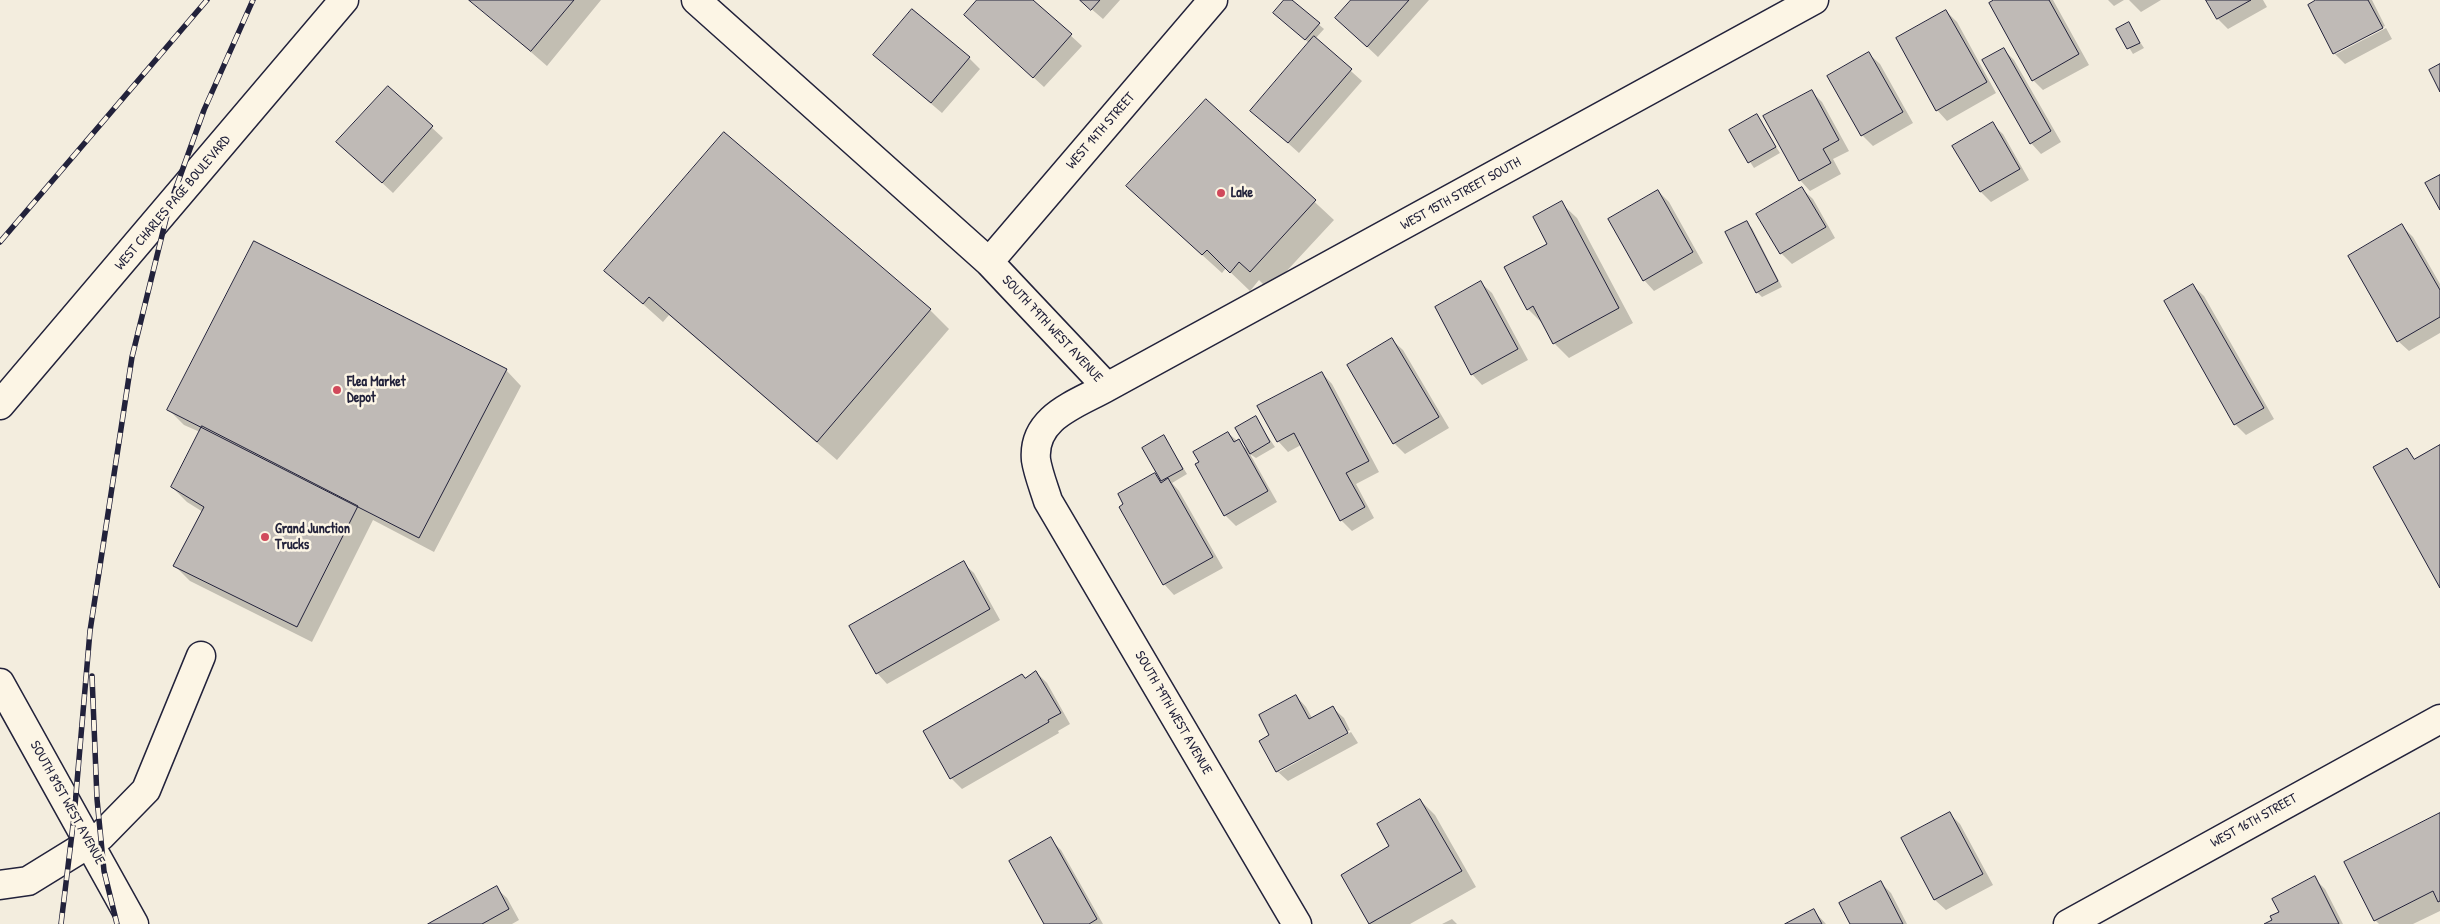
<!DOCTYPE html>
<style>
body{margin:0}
canvas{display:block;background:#f3edde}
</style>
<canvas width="2440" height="924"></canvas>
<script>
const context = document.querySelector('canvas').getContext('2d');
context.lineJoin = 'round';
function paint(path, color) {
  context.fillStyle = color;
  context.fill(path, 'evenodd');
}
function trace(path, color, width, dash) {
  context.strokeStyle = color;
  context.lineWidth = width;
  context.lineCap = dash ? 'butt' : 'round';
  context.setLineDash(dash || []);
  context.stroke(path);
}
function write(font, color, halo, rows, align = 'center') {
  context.font = font + ' "Patrick Hand",sans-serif';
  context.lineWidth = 5;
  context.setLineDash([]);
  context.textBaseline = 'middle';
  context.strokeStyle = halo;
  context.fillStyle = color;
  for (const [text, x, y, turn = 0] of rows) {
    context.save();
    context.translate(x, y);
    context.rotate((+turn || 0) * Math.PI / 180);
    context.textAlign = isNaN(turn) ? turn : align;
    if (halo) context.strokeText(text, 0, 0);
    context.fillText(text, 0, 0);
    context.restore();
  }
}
const shadow = new Path2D(`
 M471 0H601L547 66Z
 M979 0H1032L1082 46 1044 87 965 15Z
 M1081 0H1120L1103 19Z
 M1285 0H1290L1324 29 1315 39 1362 81 1299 153 1251 110 1309 43 1280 18Z
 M1353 0H1429L1378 57 1347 28Z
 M1997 0H2053L2089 65 2043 90 2033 80Z
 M2108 0H2124L2114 6Z
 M2129 0H2161L2141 12Z
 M2207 0H2263L2267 7 2228 29 2218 19Z
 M2319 0H2372L2385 26 2336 51V54L2386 28 2392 39 2345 64 2334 53 2309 5Z
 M1946 11 1957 22 1996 93 1947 121 1937 110Z
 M2128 24 2144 48 2133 54 2118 30Z
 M2003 49 2014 60 2061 142 2041 154 2031 143Z
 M1869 54 1880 64 1913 123 1873 146 1862 135Z
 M874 55 969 58 980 69 942 113Z
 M388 87 443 138 393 193 349 152Z
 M1811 91 1822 102 1849 151 1833 159 1841 174 1810 191 1800 180Z
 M1206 101 1334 220 1269 290 1259 280 1250 291 1226 268 1222 273 1147 205Z
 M1756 116 1780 153 1754 168 1730 131Z
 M1992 124 2003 134 2029 180 1991 202 1981 192 1954 147Z
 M725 134 930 310 949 329 837 460 669 315 663 322 606 271Z
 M1802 189 1813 199 1835 238 1792 264 1781 253Z
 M1658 191 1669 202 1703 263 1654 291 1644 280Z
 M1561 203 1577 218 1633 323 1569 358 1554 343 1544 325 1528 309Z
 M1746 222 1752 228 1782 287 1762 297 1757 292Z
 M2402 226 2413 237 2440 284V333L2409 351 2398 341Z
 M1481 283 1492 293 1528 360 1482 385 1472 374Z
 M2193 286 2204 296 2274 419 2246 435 2235 424Z
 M1392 340 1403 350 1449 428 1405 454 1394 443Z
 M506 370 521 386 434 552 373 520 312 642 190 581 175 566 203 512 187 502 172 487 200 432 184 425 169 410Z
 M1322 373 1332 384 1379 472 1356 484 1374 518 1352 531 1341 520 1301 445 1288 452 1278 441Z
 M1255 418 1275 447 1256 458 1250 454 1277 502 1236 526 1225 515 1228 433 1249 451Z
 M1164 437 1187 474 1172 483 1179 491 1223 568 1174 595 1164 584 1155 474 1163 482 1144 448Z
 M963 563 974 573 1000 620 887 684 877 673Z
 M1036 672 1047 683 1070 724 1058 731 1059 733 962 789 951 778 924 732Z
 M1296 696 1306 707 1312 718 1333 708 1344 718 1350 730 1279 769V772L1351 732 1358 743 1288 781 1277 771 1271 736Z
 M1420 800 1435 815 1476 887 1410 924H1370L1391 847Z
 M1949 813 1960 824 1993 885 1946 910 1935 900 1903 839Z
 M2440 814V911L2413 924H2379L2375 920Z
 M1050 839 1061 850 1103 924H1045Z
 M2314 878 2325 889 2343 924H2267L2274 920Z
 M1880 882 1891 893 1907 924H1851Z
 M496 888 507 898 519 920 512 924H430Z
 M1813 910 1826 924H1787Z
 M1452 919 1457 924H1442Z`);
const building = new Path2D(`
 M469 0H574L531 51Z
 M977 0H1033L1072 34 1033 78 964 15Z
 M1080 0H1100L1091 10Z
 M1284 0H1292L1320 23 1305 40 1273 13Z
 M1351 0H1409L1367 47 1335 18Z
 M1994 0H2049L2079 54 2032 81 1989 3Z
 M2206 0H2251L2217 19Z
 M2316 0H2368L2383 28 2333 54 2308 5Z
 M912 9 970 57 931 103 873 55Z
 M1946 10 1987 82 1936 111 1896 38Z
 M2129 22 2140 43 2127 49 2116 29Z
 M1314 36 1352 69 1288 143 1250 111Z
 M2004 48 2051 131 2030 144 1982 60Z
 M1869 52 1903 112 1861 136 1827 76Z
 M2440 64V92L2429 70Z
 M388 86 433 126 382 183 336 142Z
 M1812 90 1839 140 1823 149 1831 163 1799 181 1763 116Z
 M1206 99 1316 200 1250 272 1239 262 1230 273 1207 250 1202 255 1126 186Z
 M1757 114 1776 147 1748 163 1729 130Z
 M1993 122 2020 169 1980 192 1952 146Z
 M724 132 931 309 817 442 649 297 643 304 604 271Z
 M2440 175V210L2425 183Z
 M1802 187 1826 227 1780 254 1756 214Z
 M1658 190 1693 252 1643 281 1608 219Z
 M1562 201 1619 308 1553 344 1533 306 1527 310 1504 267 1547 244 1533 217Z
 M1747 221 1778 281 1756 293 1725 232Z
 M2402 224 2440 290V317L2397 342 2348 256Z
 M254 241 507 369 419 538 167 410Z
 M1481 281 1518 349 1471 375 1435 307Z
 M2193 284 2264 408 2234 425 2164 301Z
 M1392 338 1439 417 1393 444 1347 365Z
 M1322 372 1369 461 1346 473 1365 507 1340 521 1294 433 1277 442 1257 406Z
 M1256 416 1270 442 1250 454 1235 428Z
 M202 426 358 506 297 627 173 566 204 507 171 487Z
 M1228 432 1234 442 1239 439 1268 491 1224 516 1195 464 1199 462 1193 452Z
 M1164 435 1183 469 1161 481 1142 448Z
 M2440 445V588L2373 467 2407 448 2414 459Z
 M1155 473 1161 483 1168 478 1213 557 1163 585 1119 507 1123 504 1118 494Z
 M964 561 990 609 876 674 849 626Z
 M1036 671 1061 713 1048 720 1049 722 950 779 923 731 1022 674 1025 678Z
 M1296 695 1309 719 1333 706 1348 733 1276 772 1259 741 1269 735 1259 715Z
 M1420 799 1462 871 1369 924 1341 875 1389 846 1377 824Z
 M1950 812 1983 874 1934 900 1901 838Z
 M2440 813V901L2438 902 2433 891 2374 921 2344 862Z
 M1051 837 1097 919 1089 924H1044L1009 861Z
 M2315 876 2339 924H2264L2272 920 2270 916 2279 912 2272 899Z
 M1881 881 1903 924H1850L1839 903Z
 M497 886 509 909 482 924H428Z
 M1814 909 1822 924H1785Z`);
const minor = new Path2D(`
 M696 0 989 262 1107 387
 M989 262 1213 0
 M0 683 134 924
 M0 885 28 881 101 836 146 790 201 656
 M1297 924 1048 501C1044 488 1038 473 1036 460 1032 417 1077 404 1107 387L1814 0
 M2068 924 2440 719`);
const major = new Path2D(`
 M0 405 344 0`);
const rail = new Path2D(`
 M0 242 207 0
 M92 676 97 799 104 871 117 924
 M61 924 74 817 90 631 132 357 169 207 204 110 253 0`);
const markers = [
 [1221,193,5,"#d1495b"],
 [337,390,5,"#d1495b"],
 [265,537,5,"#d1495b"]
];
const streetNames = [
 ["WEST 14TH STREET",1101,131,-49],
 ["WEST 15TH STREET SOUTH",1461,194,-29],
 ["WEST CHARLES PAGE BOULEVARD",173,203,-50],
 ["SOUTH 79TH WEST AVENUE",1052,329,47],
 ["SOUTH 79TH WEST AVENUE",1173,713,60],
 ["SOUTH 81ST WEST AVENUE",67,803,61],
 ["WEST 16TH STREET",2254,821,-29]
];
const poiNames = [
 ["Lake",1231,193],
 ["Flea Market",347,382],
 ["Depot",347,398],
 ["Grand Junction",275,529],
 ["Trucks",275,545]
];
paint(shadow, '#0003');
paint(building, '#bfbab6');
trace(building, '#22223b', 1);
trace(minor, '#22223b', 31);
trace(major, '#22223b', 31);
trace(minor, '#fcf5e5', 28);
trace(major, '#fcf5e5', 28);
trace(rail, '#22223b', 5.5);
trace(rail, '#fcf5e5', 4, [11]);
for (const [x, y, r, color] of markers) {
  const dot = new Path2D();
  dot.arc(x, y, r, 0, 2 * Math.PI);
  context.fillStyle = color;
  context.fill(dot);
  trace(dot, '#fcf5e5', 2);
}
write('14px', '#22223b', '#fcf5e5', streetNames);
write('bold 14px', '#22223b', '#fcf5e5', poiNames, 'left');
</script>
